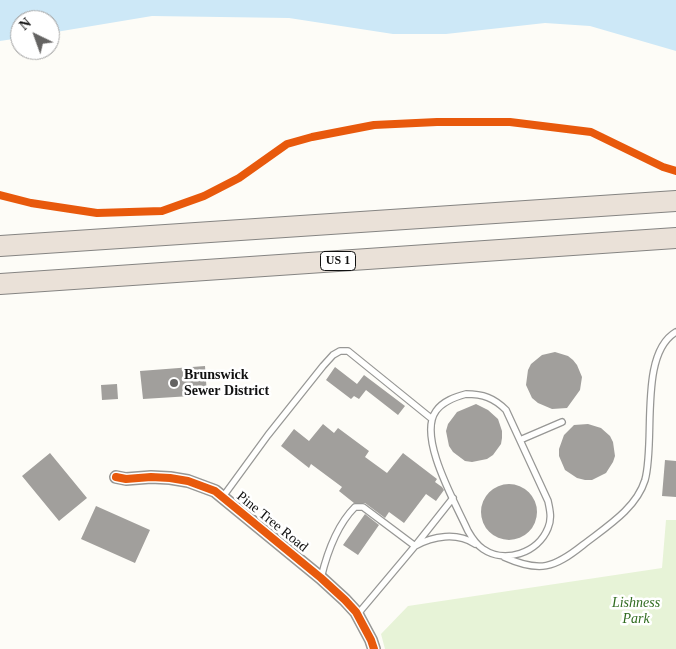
<!DOCTYPE html>
<style>
body{margin:0}
#map{position:relative;width:676px;height:649px;overflow:hidden;background:#fdfcf7;font-family:"Times New Roman",serif}
canvas{display:block}
.north{position:absolute;left:10px;top:10px;width:50px;height:50px;box-sizing:border-box;background:#fff;border:1px solid #a0a0a0;border-radius:50%;rotate:318deg;font-size:14px;font-weight:700;line-height:20px;text-align:center;color:#111}
.north::after{content:'';display:block;margin:auto;width:18px;height:22px;background:#646362;clip-path:polygon(50% 0,100% 100%,50% 72%,0 100%)}
</style>
<div id="map">
<canvas width="676" height="649"></canvas>
<div class="north">N</div>
</div>
<script>
const context = document.querySelector('canvas').getContext('2d');
context.lineJoin = 'round';
function paint(path, color) {
  context.fillStyle = color;
  context.fill(path, 'evenodd');
}
function trace(path, color, width, dash) {
  context.strokeStyle = color;
  context.lineWidth = width;
  context.lineCap = dash ? 'butt' : 'round';
  context.setLineDash(dash || []);
  context.stroke(path);
}
function write(font, color, halo, rows, align = 'center') {
  context.font = font + ' "Times New Roman",serif';
  context.lineWidth = 5;
  context.setLineDash([]);
  context.textBaseline = 'middle';
  context.strokeStyle = halo;
  context.fillStyle = color;
  for (const [text, x, y, turn = 0] of rows) {
    context.save();
    context.translate(x, y);
    context.rotate((+turn || 0) * Math.PI / 180);
    context.textAlign = isNaN(turn) ? turn : align;
    if (halo) context.strokeText(text, 0, 0);
    context.fillText(text, 0, 0);
    context.restore();
  }
}
const green = new Path2D(`
 M666 520H676V649H385L381 634 408 606 662 568Z`);
const water = new Path2D(`
 M0 0H676V51L590 26 545 23 446 34H393L289 18 152 16 50 33V20H20V38L0 41Z`);
const building = new Path2D(`
 M555 352 568 356 573 360 577 365 582 377 580 390 567 408 552 409 538 403 532 398 526 385 528 370 531 364 542 355Z
 M205 366 207 395 143 399 140 371Z
 M335 367 357 384 364 375 405 406 398 415 366 390 359 399 354 396 351 399 326 380Z
 M117 384 118 399 102 400 101 385Z
 M476 404 488 410 498 419 502 431V438L501 444 493 455 487 459 472 462 465 461 453 452 449 446 446 431 448 424 457 412Z
 M323 424 334 433 338 428 369 451 365 457 387 473 403 453 437 479 435 482 442 487 444 490 436 501 426 494 404 523 389 512 385 518 365 503H354L339 491 342 487 311 464 309 468 281 446 294 429 309 441Z
 M588 424 601 428 610 436 613 442 615 456 613 462 606 473 592 480H585L577 478 565 470 559 456V449L564 435 574 425Z
 M50 453 87 498 59 521 22 476Z
 M665 460 676 461V497L662 496Z
 M481 512a28 28 0 1 1 56 0a28 28 0 1 1-56 0Z
 M96 506 150 530 135 563 81 539Z
 M365 514 379 525 358 555 343 545Z`);
const service = new Path2D(`
 M466 394C483 394 494 398 506 410L548 501C550 510 552 519 548 528 538 553 505 564 483 549 477 545 472 538 468 531 456 504 417 437 436 411 443 401 455 397 466 394Z
 M520 440 562 422
 M222 498 268 435 323 366 333 355 340 351H348L432 419
 M504 557C540 573 554 568 583 545 606 527 636 509 645 480 656 441 638 354 676 332
 M321 578C327 553 336 526 355 507H363L415 546 453 498
 M357 615 415 546C433 536 457 532 475 544`);
const minor = new Path2D(`
 M116 477 126 479 151 477 170 478 188 481 215 491 321 578 345 600 356 612 371 640 374 649`);
const motorway = new Path2D(`
 M0 246 676 201
 M0 284 676 238`);
const cycleway = new Path2D(`
 M0 195 31 203 97 213 162 211 204 196 239 178 287 144 312 137 374 125 437 122H510L591 132 663 167 676 171
 M116 477 126 479 151 477 170 478 188 481 215 491 321 578 345 600 356 612 371 640 374 649`);
const markers = [
 [174,383,5,"#646362"]
];
const shields = [
 [338,261,35]
];
const shieldNames = [
 ["US 1",338,261]
];
const poiNames = [
 ["Brunswick",184,375],
 ["Sewer District",184,391]
];
const streetNames = [
 ["Pine Tree Road",272,522,39]
];
const parkNames = [
 ["Lishness",636,603],
 ["Park",636,619]
];
paint(green, '#e7f3d7');
paint(water, '#cde8f7');
paint(building, '#a19f9c');
trace(service, '#979795', 8);
trace(minor, '#979795', 14);
trace(motorway, '#858482', 22);
trace(service, '#fffffe', 5.5);
trace(minor, '#fffffe', 11);
trace(motorway, '#eae1d8', 20);
trace(cycleway, '#e8590c', 8);
for (const [x, y, r, color] of markers) {
  const dot = new Path2D();
  dot.arc(x, y, r, 0, 2 * Math.PI);
  context.fillStyle = color;
  context.fill(dot);
  trace(dot, '#fff', 2);
}
for (const [x, y, w] of shields) {
  const box = new Path2D();
  box.roundRect(x - w / 2, y - 9.5, w, 19, 4);
  context.fillStyle = '#fff';
  context.fill(box);
  trace(box, '#111', 1);
}
write('bold 12px', '#111', null, shieldNames);
write('bold 14px', '#111', '#fff', poiNames, 'left');
write('14px', '#111', '#fff', streetNames);
write('italic 14px', '#2f6b1f', '#fff', parkNames);
</script>
